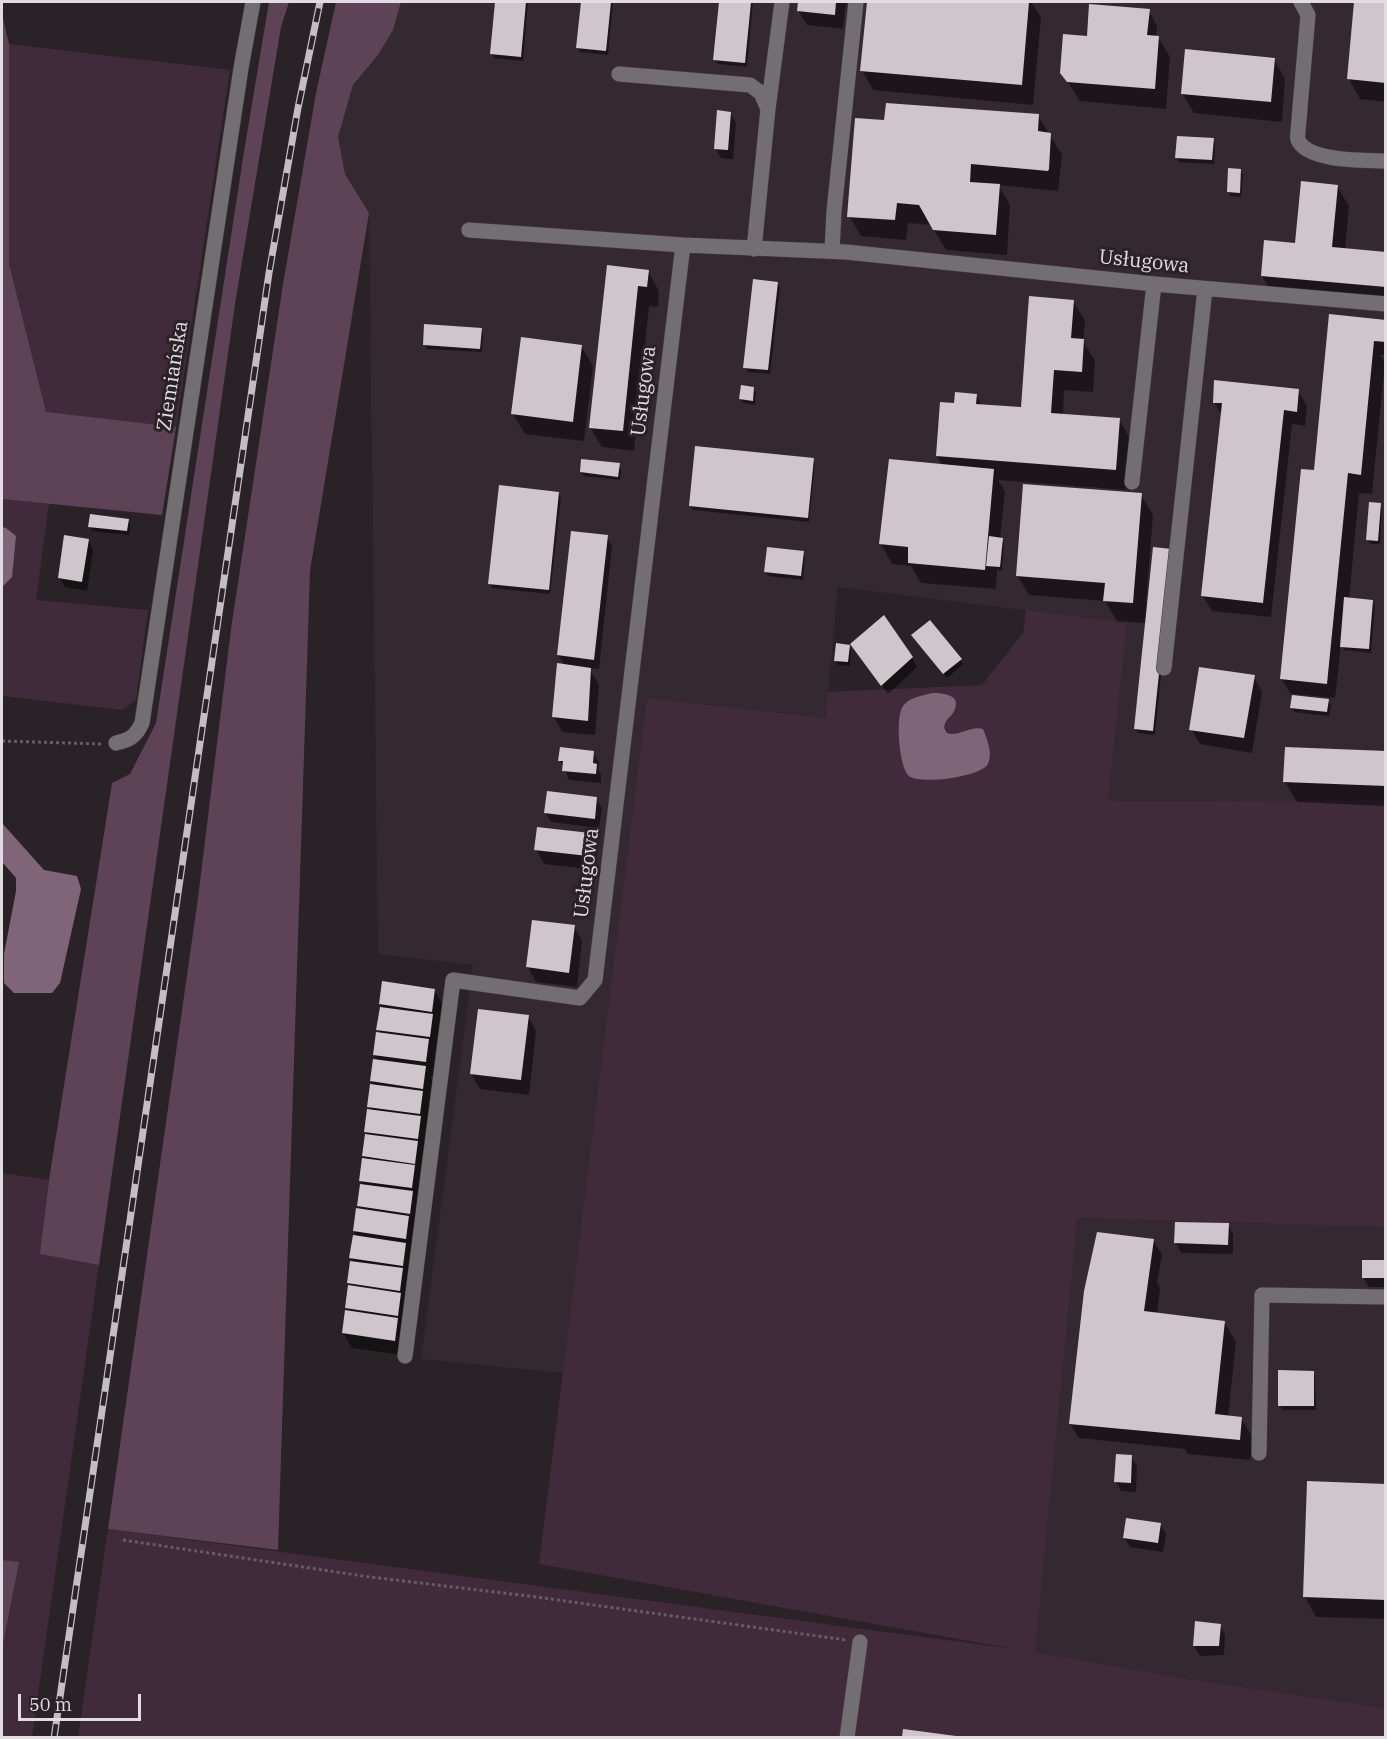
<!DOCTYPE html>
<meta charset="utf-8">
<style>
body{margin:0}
#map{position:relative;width:1387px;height:1739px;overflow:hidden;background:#292226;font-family:"IBM Plex Serif",serif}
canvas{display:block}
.frame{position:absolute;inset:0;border:3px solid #e1dcdf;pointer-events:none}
.scale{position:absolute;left:18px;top:1694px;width:123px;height:27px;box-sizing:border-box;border:3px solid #e1dcdf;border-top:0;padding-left:8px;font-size:18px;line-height:21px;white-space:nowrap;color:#e1dcdf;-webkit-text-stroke:4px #292226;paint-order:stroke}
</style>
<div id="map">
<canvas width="1387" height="1739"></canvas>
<div class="frame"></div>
<div class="scale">50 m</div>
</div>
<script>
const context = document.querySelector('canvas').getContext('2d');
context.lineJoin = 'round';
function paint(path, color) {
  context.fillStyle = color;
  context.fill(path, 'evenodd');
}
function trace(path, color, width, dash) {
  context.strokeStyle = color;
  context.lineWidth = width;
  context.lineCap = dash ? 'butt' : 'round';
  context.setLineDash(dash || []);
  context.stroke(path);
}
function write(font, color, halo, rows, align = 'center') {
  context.font = font + ' "IBM Plex Serif",serif';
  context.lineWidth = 6;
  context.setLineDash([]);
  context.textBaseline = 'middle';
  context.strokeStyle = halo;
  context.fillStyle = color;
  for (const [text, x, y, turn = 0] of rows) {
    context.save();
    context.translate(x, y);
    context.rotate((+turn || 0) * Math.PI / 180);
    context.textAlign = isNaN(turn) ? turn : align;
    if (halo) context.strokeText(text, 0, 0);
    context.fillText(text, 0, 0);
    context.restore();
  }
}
const built = new Path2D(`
 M401 2H1385V800L1108 801 1127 623 838 587 826 718 647 698 563 1373 421 1359 473 965 378 954 369 213 345 174 338 137 353 85 378 55 393 30Z
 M1076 1218 1385 1227V1708L1181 1678 1035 1652Z`);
const green = new Path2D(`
 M9 44 230 70 176 427 46 413 9 264Z
 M2 499 49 503 36 600 148 610 136 700 123 710 2 696Z
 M1026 610 1127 623 1108 801 1385 800V1227L1077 1218 1035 1652 1181 1678 1385 1708V1737L78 1738 108 1529 1014 1649 539 1564 647 698 826 718 828 692 982 685 1023 633Z
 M2 1173 49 1180 41 1254 99 1265 32 1737H2Z`);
const forest = new Path2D(`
 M269 2H289L281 27 235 304 99 1265 40 1254 49 1180 112 783 130 774 156 723 243 158Z
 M336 2H401L393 30 378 55 353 85 338 137 345 174 369 213 310 571 278 1550 108 1529 198 898 231 629 283 284 316 93Z
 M2 14 9 44V264L46 412 176 427 162 515 2 499Z
 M2 1560 19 1562 2 1649Z`);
const water = new Path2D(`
 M2 527 6 528 16 536 12 577 3 586 2 585Z
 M932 693C944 693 962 695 954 711 952 716 946 719 945 724 943 728 945 729 947 733 960 737 970 725 983 729 987 739 993 753 988 764 981 777 920 785 909 776 899 768 895 716 903 706 910 697 922 696 932 693Z
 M2 823 44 870 77 876 81 889 60 983 52 993H14L4 983V954L16 891V878L2 862Z`);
const shadow = new Path2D(`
 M497 2H528L523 61 494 58 492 54Z
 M582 2H613L608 55 580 52 578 48Z
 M721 2H753L747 67 718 64 715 60Z
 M799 2H846L843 29 807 25 798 10Z
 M868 2H1031L1041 17 1033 105 873 90 862 70Z
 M1356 2H1386V102L1360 99 1349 79Z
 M1149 11 1157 26 1156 37H1158L1170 57 1166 109 1080 101 1062 73 1088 37Z
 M1274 59 1285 79 1282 122 1194 113 1182 93Z
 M730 113 736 123 733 159 721 158 715 148Z
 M1038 116 1062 155 1058 191 998 185 1010 205 1007 255 946 250 931 225 908 223 906 240 861 236 849 216 886 122Z
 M1213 140 1215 144 1214 164 1179 162 1177 158Z
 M1240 170 1243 174 1241 197 1231 196 1228 192Z
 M1337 186 1349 206 1345 250 1386 254V306L1274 296 1262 276 1297 244Z
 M608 267 648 271 659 291 658 307 649 306 634 451 602 447 590 427Z
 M777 283 780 287 770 374 748 372 745 367Z
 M1073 301 1085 321 1083 341 1095 361 1093 392 1064 390 1063 415 1119 419 1130 439 1127 490 998 480 1005 491 1000 539 1004 543 1002 571 997 570 996 589 921 583 911 566 892 564 881 544 943 466 937 456 955 404 976 395 982 406 1023 409Z
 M1386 321V355H1380L1385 362 1372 494 1359 493 1349 599 1372 601 1375 605 1371 653 1344 650 1341 644 1335 698 1294 694V697L1328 701 1331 705 1329 716 1294 712 1292 708 1294 694 1290 693 1281 678 1315 471 1329 336Z
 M481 329 483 333 482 352 427 349 425 344Z
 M581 346 593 366 584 441 525 434 513 414Z
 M753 388 756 392 755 405 743 403 741 399Z
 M1298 391 1307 406 1305 426 1292 424 1271 617 1212 611 1203 596 1222 416 1214 402Z
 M813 459 815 464 809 522 693 510 690 506Z
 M582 461 619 465 621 469 620 480 584 476 581 472Z
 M558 493 561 497 550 594 492 588 490 583Z
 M1141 495 1153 515 1146 603H1148L1173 555 1155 735 1138 733 1135 729 1146 623 1117 621 1105 601 1029 595 1017 575Z
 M1380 505 1382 509 1380 544H1370L1368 539Z
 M128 520 130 524 129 535 92 531 90 526Z
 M607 537 612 546 599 669 589 668 599 685 595 735 562 732 554 717 565 666 558 655Z
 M88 540 93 550 87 591 65 587 59 577Z
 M803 553 805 557 803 580 768 576 766 572Z
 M930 622 963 664 947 678 916 640Z
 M852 644 912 658 917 667 888 694Z
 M849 646 851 650 850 666 838 665 836 661Z
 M1254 677 1262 692 1252 753 1200 744 1191 729Z
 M593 753 599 762 598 769 601 775V783L569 780 560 760Z
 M1386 753V806L1297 802 1285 782Z
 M596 799 602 808 599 828 551 822 546 813Z
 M589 834 598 849 595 870 544 864 536 849Z
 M574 926 582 941 577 987 536 982 528 967Z
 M434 990 443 1005 440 1026H438L441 1030 438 1051H434L436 1055 434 1076H430L433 1082 431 1103H428L431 1107 428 1128H426L429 1132 426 1153H423L426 1157 414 1253 410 1252 414 1259 403 1355 352 1348 343 1333 349 1312 346 1308 351 1287 348 1283 354 1263 351 1258 358 1238 354 1231 361 1211 358 1206 361 1185 363 1186 361 1181 366 1160 363 1156 368 1136 366 1131 371 1111 368 1106 374 1086 371 1081 378 1061 374 1054 381 1034 378 1029 383 1009 380 1004Z
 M528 1016 536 1031 529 1095 480 1089 471 1074Z
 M1228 1225 1233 1234V1254L1181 1253 1176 1243Z
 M1153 1240 1162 1255 1157 1282 1160 1288 1157 1314 1224 1322 1236 1342 1228 1417 1241 1418 1253 1438 1250 1460 1188 1454 1185 1449 1079 1438 1070 1424Z
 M1386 1261V1287H1369L1363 1277Z
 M1313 1372 1315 1376 1316 1410H1282L1280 1405Z
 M1131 1457 1137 1466 1136 1492 1121 1491 1116 1481Z
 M1386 1486V1619L1316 1617 1305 1597Z
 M1160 1524 1166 1534 1163 1552 1130 1547 1124 1537Z
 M1196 1623 1220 1625 1225 1635 1224 1655 1200 1656 1194 1646Z
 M905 1731 955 1738H904Z`);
const building = new Path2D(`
 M495 2H526L521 57 490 54Z
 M581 2H611L606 51 576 48Z
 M719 2H751L745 63 713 60Z
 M798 2H836L835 15 797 11Z
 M867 2H1029L1022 85 860 71Z
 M1354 2H1386V83L1347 79Z
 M1089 4 1150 9 1147 35 1159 36 1155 89 1067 82 1060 73 1063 34 1087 36Z
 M1185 49 1275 58 1271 102 1181 94Z
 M886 103 1039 114 1038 131 1051 133 1049 169 1048 171 971 164 970 182 1000 184 996 235 933 230 919 205 897 203 895 220 847 217 855 118 884 120Z
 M717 110 731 112 728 150 714 149Z
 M1177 136 1214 138 1212 160 1175 158Z
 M1228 168 1241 169 1240 193 1227 192Z
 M1301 181 1338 185 1332 247 1386 252V287L1261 276 1264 240 1295 243Z
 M607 265 649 270 647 287 638 286 623 431 589 428Z
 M753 279 778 282 768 370 743 368Z
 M1029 296 1074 300 1071 338 1084 339 1082 372 1054 370 1051 413 1120 418 1116 470 936 456 940 402 954 403 955 392 977 394 976 404 1021 407Z
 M1329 314 1386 320V342L1374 341 1361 475 1348 473 1327 684 1280 679 1301 469 1314 470Z
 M424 324 482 328 480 349 423 345Z
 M521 337 582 345 573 422 511 414Z
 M1214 380 1299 389 1297 412 1284 410 1263 603 1201 596 1222 403H1213Z
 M741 385 754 387 753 401 739 399Z
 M695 446 814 458 808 518 689 506Z
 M581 459 620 463 618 477 580 472Z
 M889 459 994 469 985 570 908 563V547L879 544Z
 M1023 484 1142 493 1133 603 1103 601 1105 583 1016 576Z
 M499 485 559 492 549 590 488 584Z
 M1369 502 1381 503 1378 541 1366 540Z
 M90 514 129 519 127 531 88 527Z
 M571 531 608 535 594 660 557 655Z
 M64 535 89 539 82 582 58 578Z
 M989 536 1003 538 1000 567 986 566Z
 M767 547 804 551 801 576 764 572Z
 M1153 547 1172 549 1153 731 1134 729Z
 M1344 597 1373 600 1369 649 1340 647Z
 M884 615 913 657 881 686 850 644Z
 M930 620 962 659 943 674 911 635Z
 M836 643 850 645 848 662 834 661Z
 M557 663 591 668 588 721 552 717Z
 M1199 667 1255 675 1244 738 1189 730Z
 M1292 695 1329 699 1327 712 1290 708Z
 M560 747 594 751 593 763 597 764 596 774 562 771 563 761H558Z
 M1285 747 1386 751V786L1283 782Z
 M547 791 597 797 595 819 544 813Z
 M537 827 590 833 588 856 534 850Z
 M532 920 575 925 569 973 526 967Z
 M382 981 435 989 432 1012 379 1004Z
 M380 1007 433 1014 430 1037 376 1030Z
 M478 1009 529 1015 521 1080 470 1074Z
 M376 1032 429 1039 426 1062 373 1055Z
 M373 1059 426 1066 423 1089 370 1081Z
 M370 1084 423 1091 420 1114 367 1107Z
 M367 1109 421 1116 418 1139 364 1132Z
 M365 1134 418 1141 415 1164 362 1156Z
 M362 1158 415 1165 412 1188 359 1181Z
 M360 1184 413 1191 410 1214 357 1206Z
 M356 1208 409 1216 406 1239 353 1231Z
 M1175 1222 1229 1223 1228 1245 1174 1243Z
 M1097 1232 1154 1239 1144 1311 1225 1321 1215 1414 1242 1417 1240 1440 1069 1424 1084 1291Z
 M353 1235 406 1243 403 1266 349 1258Z
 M1362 1260H1386V1278H1362Z
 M350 1261 403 1268 400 1291 347 1283Z
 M348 1285 401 1293 398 1316 345 1308Z
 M345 1310 398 1318 395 1341 342 1333Z
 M1278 1370 1314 1371V1406H1278Z
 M1116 1454 1132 1455 1131 1483 1114 1482Z
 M1307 1481 1386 1484V1600L1303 1597Z
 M1126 1518 1161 1523 1158 1543 1123 1538Z
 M1195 1621 1221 1624 1219 1646H1193Z
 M903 1729 956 1736V1737H902Z`);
const path = new Path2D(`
 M2 741 102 744
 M123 1540 370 1577 529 1596 846 1640`);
const minor = new Path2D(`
 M1301 2 1308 15 1298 131C1298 134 1297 137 1298 140 1308 162 1365 160 1386 161
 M619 74 750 85 761 93 768 109 754 249
 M768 109 782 2
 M469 230 683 245 846 252 1154 284 1386 304
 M832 251 834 211 856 2
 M1132 482 1154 284
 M1164 668 1205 289
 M116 743C130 740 136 736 142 723L241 68 253 2
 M405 1356 453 980 580 998 595 980 683 245
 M1259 1453 1262 1295 1386 1297
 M847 1738 860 1642`);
const rail = new Path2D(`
 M54 1738 269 273 298 108 320 2`);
const streetNames = [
 ["Usługowa",1144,262,6],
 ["Ziemiańska",173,376,-81],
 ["Usługowa",644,391,-83],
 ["Usługowa",587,873,-83]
];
paint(built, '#352931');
paint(green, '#412b3a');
paint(forest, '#5d4355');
paint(water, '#806478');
paint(shadow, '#0007');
paint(building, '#cfc5cc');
trace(minor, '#433c40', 16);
trace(path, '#645e62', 3, [3, 3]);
trace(minor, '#726e71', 15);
trace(rail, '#c3bec1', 7);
trace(rail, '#292226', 4.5, [14]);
write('20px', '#e1dcdf', '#292226', streetNames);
</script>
